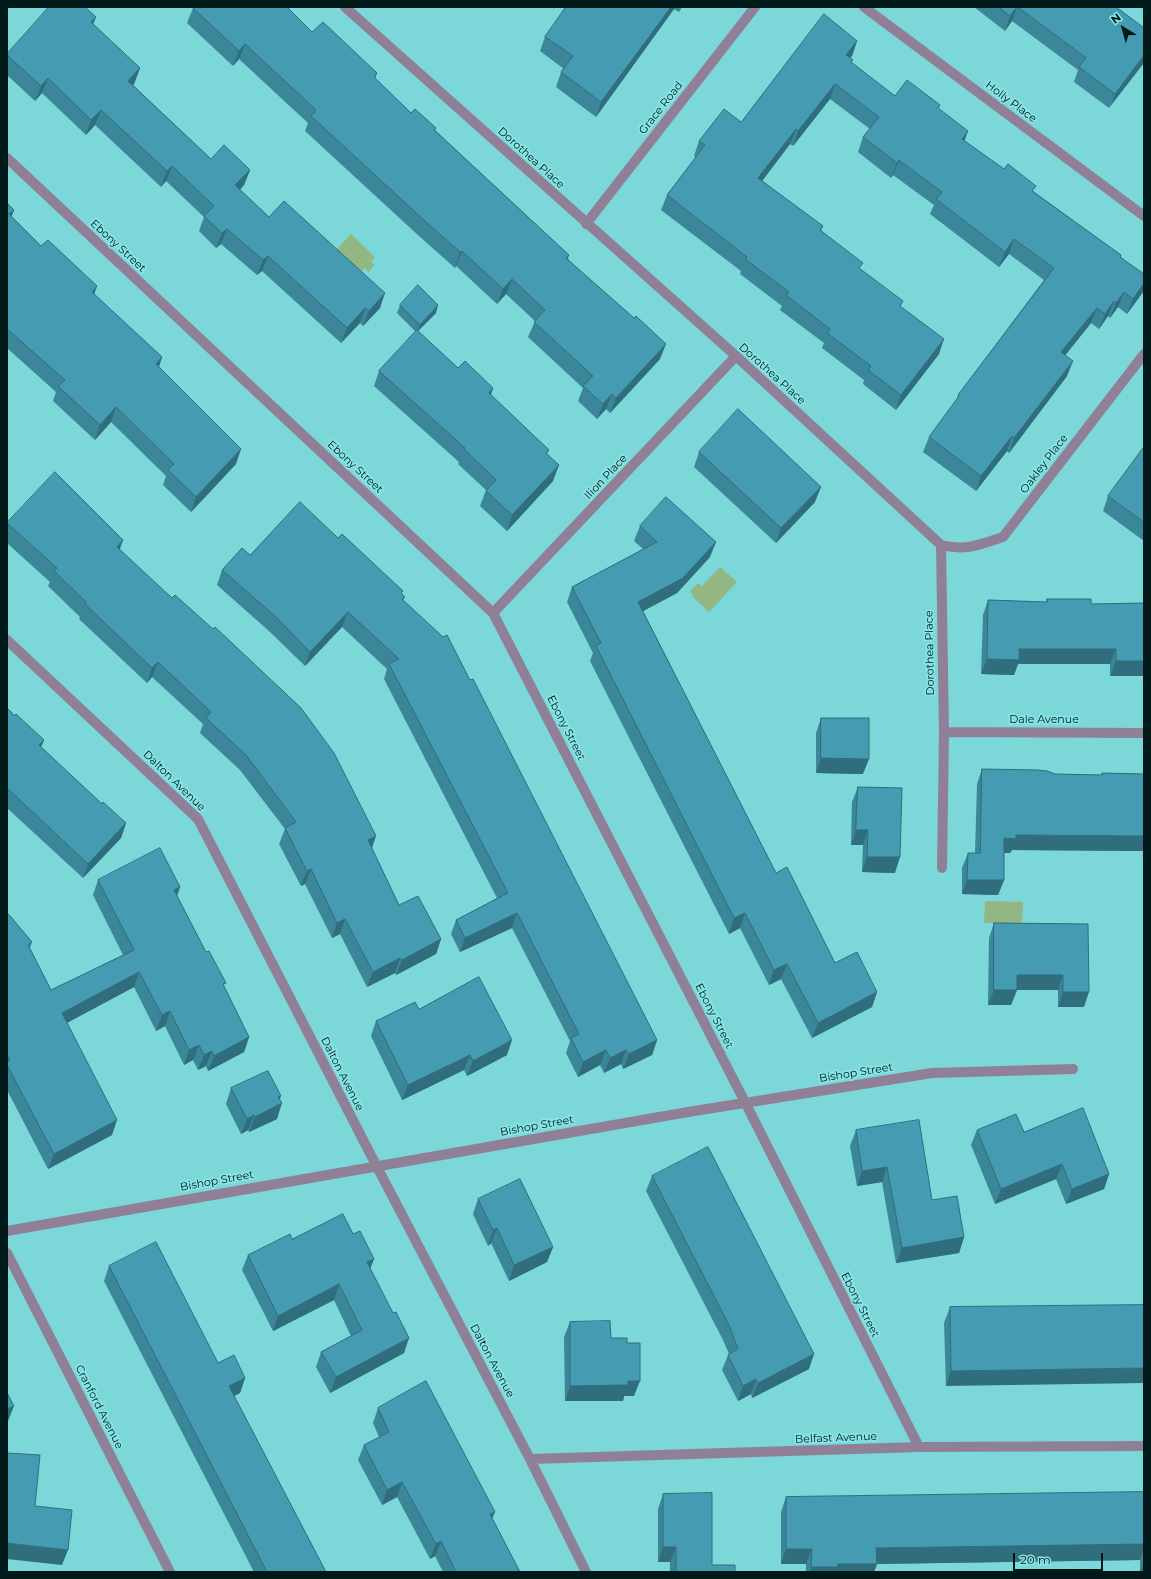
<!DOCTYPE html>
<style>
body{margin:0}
#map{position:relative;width:1151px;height:1579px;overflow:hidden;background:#7bd7d8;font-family:Montserrat,sans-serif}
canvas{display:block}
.frame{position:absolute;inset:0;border:8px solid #001a1a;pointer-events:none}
.north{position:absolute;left:1103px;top:8px;width:40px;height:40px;-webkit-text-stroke:3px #88e4e5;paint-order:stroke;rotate:323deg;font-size:11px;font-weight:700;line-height:16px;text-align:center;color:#001a1a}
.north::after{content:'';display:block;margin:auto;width:14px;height:18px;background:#001a1a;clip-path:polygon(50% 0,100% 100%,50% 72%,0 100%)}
.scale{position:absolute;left:1013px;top:1553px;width:90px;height:18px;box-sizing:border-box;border:2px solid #001a1a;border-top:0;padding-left:5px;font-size:12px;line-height:14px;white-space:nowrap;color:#001a1a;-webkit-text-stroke:3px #88e4e5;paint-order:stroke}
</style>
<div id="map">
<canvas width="1151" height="1579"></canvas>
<div class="frame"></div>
<div class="north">N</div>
<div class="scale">20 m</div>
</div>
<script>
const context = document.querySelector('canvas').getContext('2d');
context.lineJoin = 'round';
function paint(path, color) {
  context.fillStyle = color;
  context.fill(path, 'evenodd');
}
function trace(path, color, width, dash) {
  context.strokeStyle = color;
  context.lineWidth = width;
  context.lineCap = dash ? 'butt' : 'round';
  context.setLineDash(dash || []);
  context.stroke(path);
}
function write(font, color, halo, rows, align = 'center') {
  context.font = font + ' Montserrat,sans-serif';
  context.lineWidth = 3.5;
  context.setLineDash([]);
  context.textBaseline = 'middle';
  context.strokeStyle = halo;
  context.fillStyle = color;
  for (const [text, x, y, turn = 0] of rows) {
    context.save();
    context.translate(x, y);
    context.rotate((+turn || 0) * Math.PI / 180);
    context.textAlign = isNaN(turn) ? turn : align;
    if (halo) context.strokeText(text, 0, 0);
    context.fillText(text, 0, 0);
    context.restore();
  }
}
const water = new Path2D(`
 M351 234 375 257 371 262 375 265 368 272 365 268 361 272 337 249Z
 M720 567 737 582 709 612 692 596 693 595 690 591 698 583 702 586Z
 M985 901 1023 902 1022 923H984Z`);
const minor = new Path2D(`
 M345 7 736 356 941 545 944 732 942 868
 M864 7 1144 216
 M7 158 493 613 745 1102 919 1447
 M586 224 755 7
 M941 545C967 551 979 545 1003 537L1144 354
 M493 613 736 356
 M7 640 198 819 376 1165 530 1459 586 1572
 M944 732 1144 733
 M7 1231 688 1112 932 1073 1073 1069
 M7 1253 170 1572
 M530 1459 919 1447 1144 1446`);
const wall = new Path2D(`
 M566 7H682L679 12 674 9 596 117 556 87 561 72 564 69 540 51 545 37Z
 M974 7H1116L1144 28 1109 108 1074 82 1078 70 1012 21 1005 31Z
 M193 8 312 32 377 73 375 79 411 113 436 128 435 130 569 255 568 259 660 359 610 413 606 409 597 419 578 401 583 388 528 337 535 321 506 294 497 304 456 266 455 268 419 236 305 131 308 123 239 59 233 66 187 23Z
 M96 17 93 24 140 68 134 84 133 85 211 159 250 170 244 185 240 190 269 217 380 308 363 326 360 323 341 343 262 271 257 275 221 244 216 248 199 231 204 217 166 181 161 187 95 125 86 135 42 93 35 101 7 75V55Z
 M857 41 852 56 850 58 852 63 895 96 939 109 964 141 1121 255V257L1143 292 1127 314 1118 307 1110 318 1108 316 1099 329 1091 323 1065 356 1067 376 1009 453 1007 451 976 491 923 452 929 437 956 401 958 395 1044 280 1009 254 999 267 930 214 934 205 893 175 891 178 858 152 863 137 870 129 830 99 793 146 790 144 762 181 823 226 821 231 860 269 901 307 939 354 896 410 863 384 864 380 822 348 824 343 780 310 782 306 740 274 741 271 661 210 667 195 696 157 694 156 699 141 741 122Z
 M7 203 14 210 11 216 41 246 162 357 159 367 236 464 191 512 163 485 166 476 111 422 95 440 53 401 56 392 7 348Z
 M400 305 436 313 418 331 458 368 493 388 491 395 549 450 547 454 553 481 507 531 480 506 486 490 458 464 459 462 374 386 379 371 416 332 397 313Z
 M1144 447V541L1103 511 1108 496Z
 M699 452 815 502 776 543 694 467Z
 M7 523 123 540 120 549 372 848 399 905 441 939 436 954 396 975 395 973 367 987 340 934 332 938 305 884 301 886 279 844 285 829 240 770 200 733 203 724 152 677 147 683 79 619 80 617 48 586 50 582 7 543Z
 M640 526 710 557 677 593 643 611 776 873 835 963 877 992 872 1007 812 1038 781 979 769 985 740 928 729 934 590 661 593 653 567 602 572 587 643 549 634 541Z
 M250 555 402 594 405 597 403 600 470 680 657 1040 652 1055 623 1069 621 1064 604 1073 600 1065 578 1077 566 1053 570 1041 512 928 460 952 451 934 456 920 497 898 384 679 387 669 342 627 305 666 269 631 217 585 222 570Z
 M1047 599 1091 604 1144 603 1110 676V664H1018L1014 675 981 674 983 615 988 600 1046 602Z
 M7 708 15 716 44 740 41 747 102 804 126 823 121 838 83 878 7 808Z
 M821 718 863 774 816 773V733Z
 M982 769 1055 774 1101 775 1102 773 1144 774V851L1012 850 1010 853H1004V880L998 895 962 894V868L968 853H975L977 784Z
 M858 787 895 873 862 872 863 845H851L852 802Z
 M98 880 180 887 177 896 224 987 249 1037 244 1052 208 1071 206 1066 198 1070 193 1060 184 1065 165 1026 156 1031 134 987 67 1023 112 1135 48 1169 7 1090V913L32 942 30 948 51 990 123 955 93 895Z
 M994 923 1088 924 1084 1007H1058V990H1017L1011 1005H988L989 938Z
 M419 1009 507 1055 467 1076 464 1070 402 1100 371 1036 376 1021Z
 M231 1088 280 1099 277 1119 249 1132 248 1130 241 1134 226 1104Z
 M856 1130 964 1237 959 1253 896 1263 882 1182 857 1186 850 1146Z
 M977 1130 1024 1132 1109 1174 1104 1189 1066 1204 1056 1179 995 1204 971 1145Z
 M652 1176 809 1369 752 1398 751 1394 738 1401 722 1370 728 1355 729 1354 723 1340 646 1191Z
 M478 1199 553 1247 547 1262 509 1281 491 1243 488 1246 473 1214Z
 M353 1234 374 1259 370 1268 404 1353 330 1393 316 1367 321 1352 351 1336 334 1300 273 1331 242 1270 248 1255 292 1239Z
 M109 1266 218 1363 245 1378 240 1393 234 1396 326 1572H254L104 1281Z
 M1144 1305 946 1386 944 1323 950 1307Z
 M570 1322 611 1338 627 1343 634 1396H624L623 1401H565L564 1337Z
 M378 1408 492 1519 520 1572H443L435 1556 430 1559 397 1497 382 1505 358 1460 364 1445 379 1437 373 1423Z
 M1144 1492V1572H1140V1560L877 1564 874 1572H806V1564H781V1512L786 1497Z
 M663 1494 712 1565 735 1572H670V1562H658V1509Z`);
const shadedWall = new Path2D(`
 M671 7H675L674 9 596 117 601 102Z
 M1017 7 1012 21 1005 31 1010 16Z
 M96 17 90 32 91 22Z
 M857 41 852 56 840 70 846 55Z
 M245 44 239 59 233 66 239 51Z
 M1144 55V63L1109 108 1115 94Z
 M140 68 134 84 123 96 128 81Z
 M48 78 42 93 35 101 41 86Z
 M835 84 830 99 793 146 798 131Z
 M101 110 95 125 86 135 91 120Z
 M796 129 790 144 753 193 758 178Z
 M968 131 963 145 962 139Z
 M899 160 893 175 891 178 897 163Z
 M172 166 166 181 161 187 167 171Z
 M250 170 244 185 230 200 235 185Z
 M14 210 9 224V214Z
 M227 229 221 244 216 248 222 233Z
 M1014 239 1009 254 999 267 1005 252Z
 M462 251 456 266 455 268 460 252Z
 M268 256 262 271 257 275 263 260Z
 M512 279 506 294 497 304 503 289Z
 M1144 283V290L1143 292 1127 314 1133 299Z
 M97 286 92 301V292Z
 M1124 292 1118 307 1110 318 1116 303Z
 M385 293 380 308 363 326 369 311Z
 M1114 301 1108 316 1099 329 1105 314Z
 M438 305 436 313 417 332 420 325Z
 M365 308 360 323 341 343 347 328Z
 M1097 308 1091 323 1055 367 1061 352Z
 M944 339 939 354 896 410 901 395Z
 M666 344 660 359 610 413 616 398Z
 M162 357 157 372 156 364Z
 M1073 361 1067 376 1009 453 1014 438Z
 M493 388 488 403 489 393Z
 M612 394 606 409 597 419 603 404Z
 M116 407 111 422 95 440 100 425Z
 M1012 436 1007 451 976 491 981 476Z
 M241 449 236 464 191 512 196 497Z
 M559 465 553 481 507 531 512 515Z
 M821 487 815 502 776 543 781 528Z
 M123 540 117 555V547Z
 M716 542 710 557 677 593 632 617 638 602Z
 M348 612 342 627 305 666 310 652Z
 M1019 649H1116L1110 664H1018L1014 675 981 674 987 659Z
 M1116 661H1144V676H1110Z
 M158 662 152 677 147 683 152 668Z
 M44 740 38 754 39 745Z
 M821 758 869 759 863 774 816 773Z
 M126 823 121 838 83 878 88 864Z
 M856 830H868L863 845H851Z
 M1016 835 1144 836V851L1012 850 1010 853H999L1004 838Z
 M376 836 371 851 368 840Z
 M867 857H900L895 873 862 872Z
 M311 869 305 884 301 886 307 871Z
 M967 880H1004L998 895 962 894Z
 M180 887 175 902 174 890Z
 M517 913 512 928 460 952 465 938Z
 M745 913 740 928 729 934 734 918Z
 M345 919 340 934 332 938 337 923Z
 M441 939 436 954 396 975 402 960Z
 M400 958 395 973 367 987 373 972Z
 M787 964 781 979 769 985 774 970Z
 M139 972 134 987 57 1028 62 1013Z
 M1017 975H1063L1058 990H1017L1011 1005H988L994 990Z
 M877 992 872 1007 812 1038 818 1023Z
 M1063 992H1089L1084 1007H1058Z
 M170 1011 165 1026 156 1031 162 1015Z
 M249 1037 244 1052 208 1071 214 1056Z
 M512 1040 507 1055 467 1076 473 1061Z
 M657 1040 652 1055 623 1069 629 1054Z
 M199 1045 193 1060 184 1065 189 1050Z
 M606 1050 600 1065 578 1077 583 1062Z
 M626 1050 621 1064 604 1073 610 1058Z
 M212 1051 206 1066 198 1070 204 1055Z
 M470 1055 464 1070 402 1100 408 1085Z
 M281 1096 277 1106 282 1103 277 1119 249 1132 255 1117 278 1097Z
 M254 1115 248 1130 241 1134 247 1119Z
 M117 1120 112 1135 48 1169 54 1154Z
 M1062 1164 1056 1179 995 1204 1001 1189Z
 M887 1167 882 1182 857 1186 862 1171Z
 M1109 1174 1104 1189 1066 1204 1072 1189Z
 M497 1228 491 1243 488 1246 493 1230Z
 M964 1237 959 1253 896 1263 902 1248Z
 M553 1247 547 1262 509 1281 514 1265Z
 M374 1259 368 1274 367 1262Z
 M339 1284 334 1300 273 1331 278 1316Z
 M409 1338 404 1353 330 1393 336 1377Z
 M814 1354 809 1369 752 1398 758 1383Z
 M1144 1368V1383L946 1386 951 1371Z
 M245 1378 240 1393 224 1401 229 1386Z
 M756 1379 751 1394 738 1401 743 1386Z
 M628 1381H640L634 1396H624L623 1401H565L570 1386Z
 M14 1406 8 1421 7 1422V1409Z
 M402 1482 397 1497 382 1505 387 1490Z
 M495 1512 489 1526 490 1514Z
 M441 1541 435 1556 430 1559 436 1544Z
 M7 1543 68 1550 62 1565 7 1559Z
 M1144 1544V1547L1140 1560 871 1564 876 1548Z
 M663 1547H676L670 1562H658Z
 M786 1549H812L806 1564H781Z
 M1144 1561V1572H1140Z
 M838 1564H877L874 1572H810L811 1567Z`);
const building = new Path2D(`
 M49 7H85L96 17 91 22 140 68 128 81 211 159 224 145 250 170 235 185 269 217 284 201 385 293 369 311 365 308 347 328 268 256 263 260 227 229 222 233 204 216 214 206 172 166 167 171 101 110 91 120 48 78 41 86 7 55V54Z
 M193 7H287L312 32 323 22 377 73 374 77 411 113 415 109 436 128 434 130 569 255 566 258 634 318 636 316 666 344 616 398 612 394 603 404 583 386 593 376 534 322 545 310 512 279 503 289 462 251 460 252 425 221 311 116 316 110 245 44 239 51 193 8Z
 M566 7H671L601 102 561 72 573 56 545 37Z
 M999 7H1017L1010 16Z
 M1018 7H1116L1144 28V55L1115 94 1079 67 1086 58Z
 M824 14 857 41 846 55 853 60 851 62 895 96 907 80 940 105 938 108 968 131 962 139 1004 169 1008 164 1036 186 1032 191 1121 255 1120 257 1144 274V283L1133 299 1124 292 1116 303 1114 301 1105 314 1097 308 1061 352 1073 361 1014 438 1012 436 981 476 929 437 959 396 958 395 1054 268 1014 239 1005 252 936 199 942 192 899 160 897 163 863 137 879 117 835 84 798 131 796 129 758 178 823 226 820 230 863 263 859 268 903 301 900 306 944 339 901 395 868 370 871 366 827 333 830 329 786 295 789 292 745 259 747 257 667 195 705 145 699 141 724 109 741 122Z
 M7 203 14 210 9 214 41 246 48 240 97 286 92 292 162 357 156 364 241 449 196 497 168 470 174 464 116 407 100 425 58 386 65 380 7 329Z
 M418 285 438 305 420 325 400 305Z
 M417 330 458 368 465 361 493 388 489 393 549 450 546 453 559 465 512 515 486 491 496 480 464 449 465 448 379 371Z
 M738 409 821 487 781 528 699 452Z
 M1144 447V522L1108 496Z
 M55 472 123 540 117 547 172 598 175 595 213 629 215 627 301 708 334 753 376 836 368 840 399 905 418 896 441 939 402 960 400 958 373 972 345 919 337 923 311 869 307 871 285 828 296 822 246 755 206 718 211 712 158 662 152 668 85 604 86 602 54 571 57 568 7 523Z
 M666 497 716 542 683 578 638 602 776 873 787 867 835 963 857 952 877 992 818 1023 787 964 774 970 745 913 734 918 596 646 601 643 572 587 657 542 640 526Z
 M300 502 338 538 342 534 403 591 401 593 405 597 402 599 443 637 447 635 470 680 473 679 657 1040 629 1054 626 1050 610 1058 606 1050 583 1062 571 1038 579 1034 517 913 465 938 456 920 508 893 389 664 399 659 348 612 310 652 275 616 222 570 242 548 250 555Z
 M1047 599H1091V604L1144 603V661H1116V649H1019V660L987 659 988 600 1047 602Z
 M7 708 15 716 16 714 44 740 39 745 102 804 103 802 126 823 88 864 7 788Z
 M821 718H869V759L821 758Z
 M982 769 1038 770 1047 771 1055 774 1102 775V773L1144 774V836L1016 835V839L1004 838V880H967L968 853H980Z
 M858 787 902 788 900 857H867L868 830H856Z
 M160 848 180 887 174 890 206 952 209 951 226 983 223 984 249 1037 214 1056 212 1051 204 1055 199 1045 189 1050 170 1011 162 1015 139 972 62 1013 117 1120 54 1154 7 1065V1062L10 1060 7 1055V913L11 917 32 942 28 945 51 990 134 950 98 880Z
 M994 923 1088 924 1089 992H1063V975H1017V990H994Z
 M479 977 512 1040 473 1061 470 1055 408 1085 376 1021 415 1002 419 1009Z
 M268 1071 281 1096 278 1097 282 1103 255 1117 254 1115 247 1119 231 1088Z
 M1083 1108 1109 1174 1072 1189 1062 1164 1001 1189 977 1130 1016 1114 1024 1132Z
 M919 1120 932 1200 957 1196 964 1237 902 1248 887 1167 862 1171 856 1130Z
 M708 1147 814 1354 758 1383 756 1379 743 1386 728 1355 738 1349 729 1325 652 1176Z
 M520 1179 553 1247 514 1265 497 1228 493 1230 478 1199Z
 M343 1214 353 1234 360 1231 374 1259 367 1262 393 1313 396 1312 409 1338 336 1377 321 1352 362 1330 339 1284 278 1316 248 1255 290 1234 292 1239Z
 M156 1242 218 1363 234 1355 245 1378 229 1386 326 1572H267L109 1266Z
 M1144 1305V1368L951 1371 950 1307Z
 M610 1321 611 1338H627V1343H640V1381H628V1385L570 1386V1322Z
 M426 1381 495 1512 490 1514 520 1572H456L441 1541 436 1544 402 1482 387 1490 364 1445 389 1432 378 1408Z
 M7 1393 14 1406 7 1409Z
 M7 1453 40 1455 35 1506 72 1510 68 1550 7 1543Z
 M1144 1492V1544L876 1548 877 1564H838V1567H811L812 1549H786V1497Z
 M712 1493V1565H735V1572H676V1547H663V1494Z`);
const streetNames = [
 ["Holly Place",1011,102,37],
 ["Grace Road",661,108,-52],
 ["Dorothea Place",531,158,42],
 ["Ebony Street",118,246,43],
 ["Dorothea Place",772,374,42],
 ["Oakley Place",1044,464,-53],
 ["Ebony Street",355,467,43],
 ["Ilion Place",606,477,-47],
 ["Dorothea Place",930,653,-91],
 ["Dale Avenue",1044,720],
 ["Ebony Street",566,728,63],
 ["Dalton Avenue",174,781,44],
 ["Ebony Street",714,1016,63],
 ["Bishop Street",856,1073,-9],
 ["Dalton Avenue",342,1074,63],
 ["Bishop Street",537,1126,-10],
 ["Bishop Street",217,1181,-10],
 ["Ebony Street",860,1305,63],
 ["Dalton Avenue",492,1361,62],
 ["Cranford Avenue",99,1407,63],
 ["Belfast Avenue",836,1438,-2]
];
paint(water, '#92b782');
trace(minor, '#908097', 10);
paint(wall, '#3b8699');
paint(shadedWall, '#306d7d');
paint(building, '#459cb2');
trace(building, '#306d7d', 1);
write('11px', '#001a1a', '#88e4e5', streetNames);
</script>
